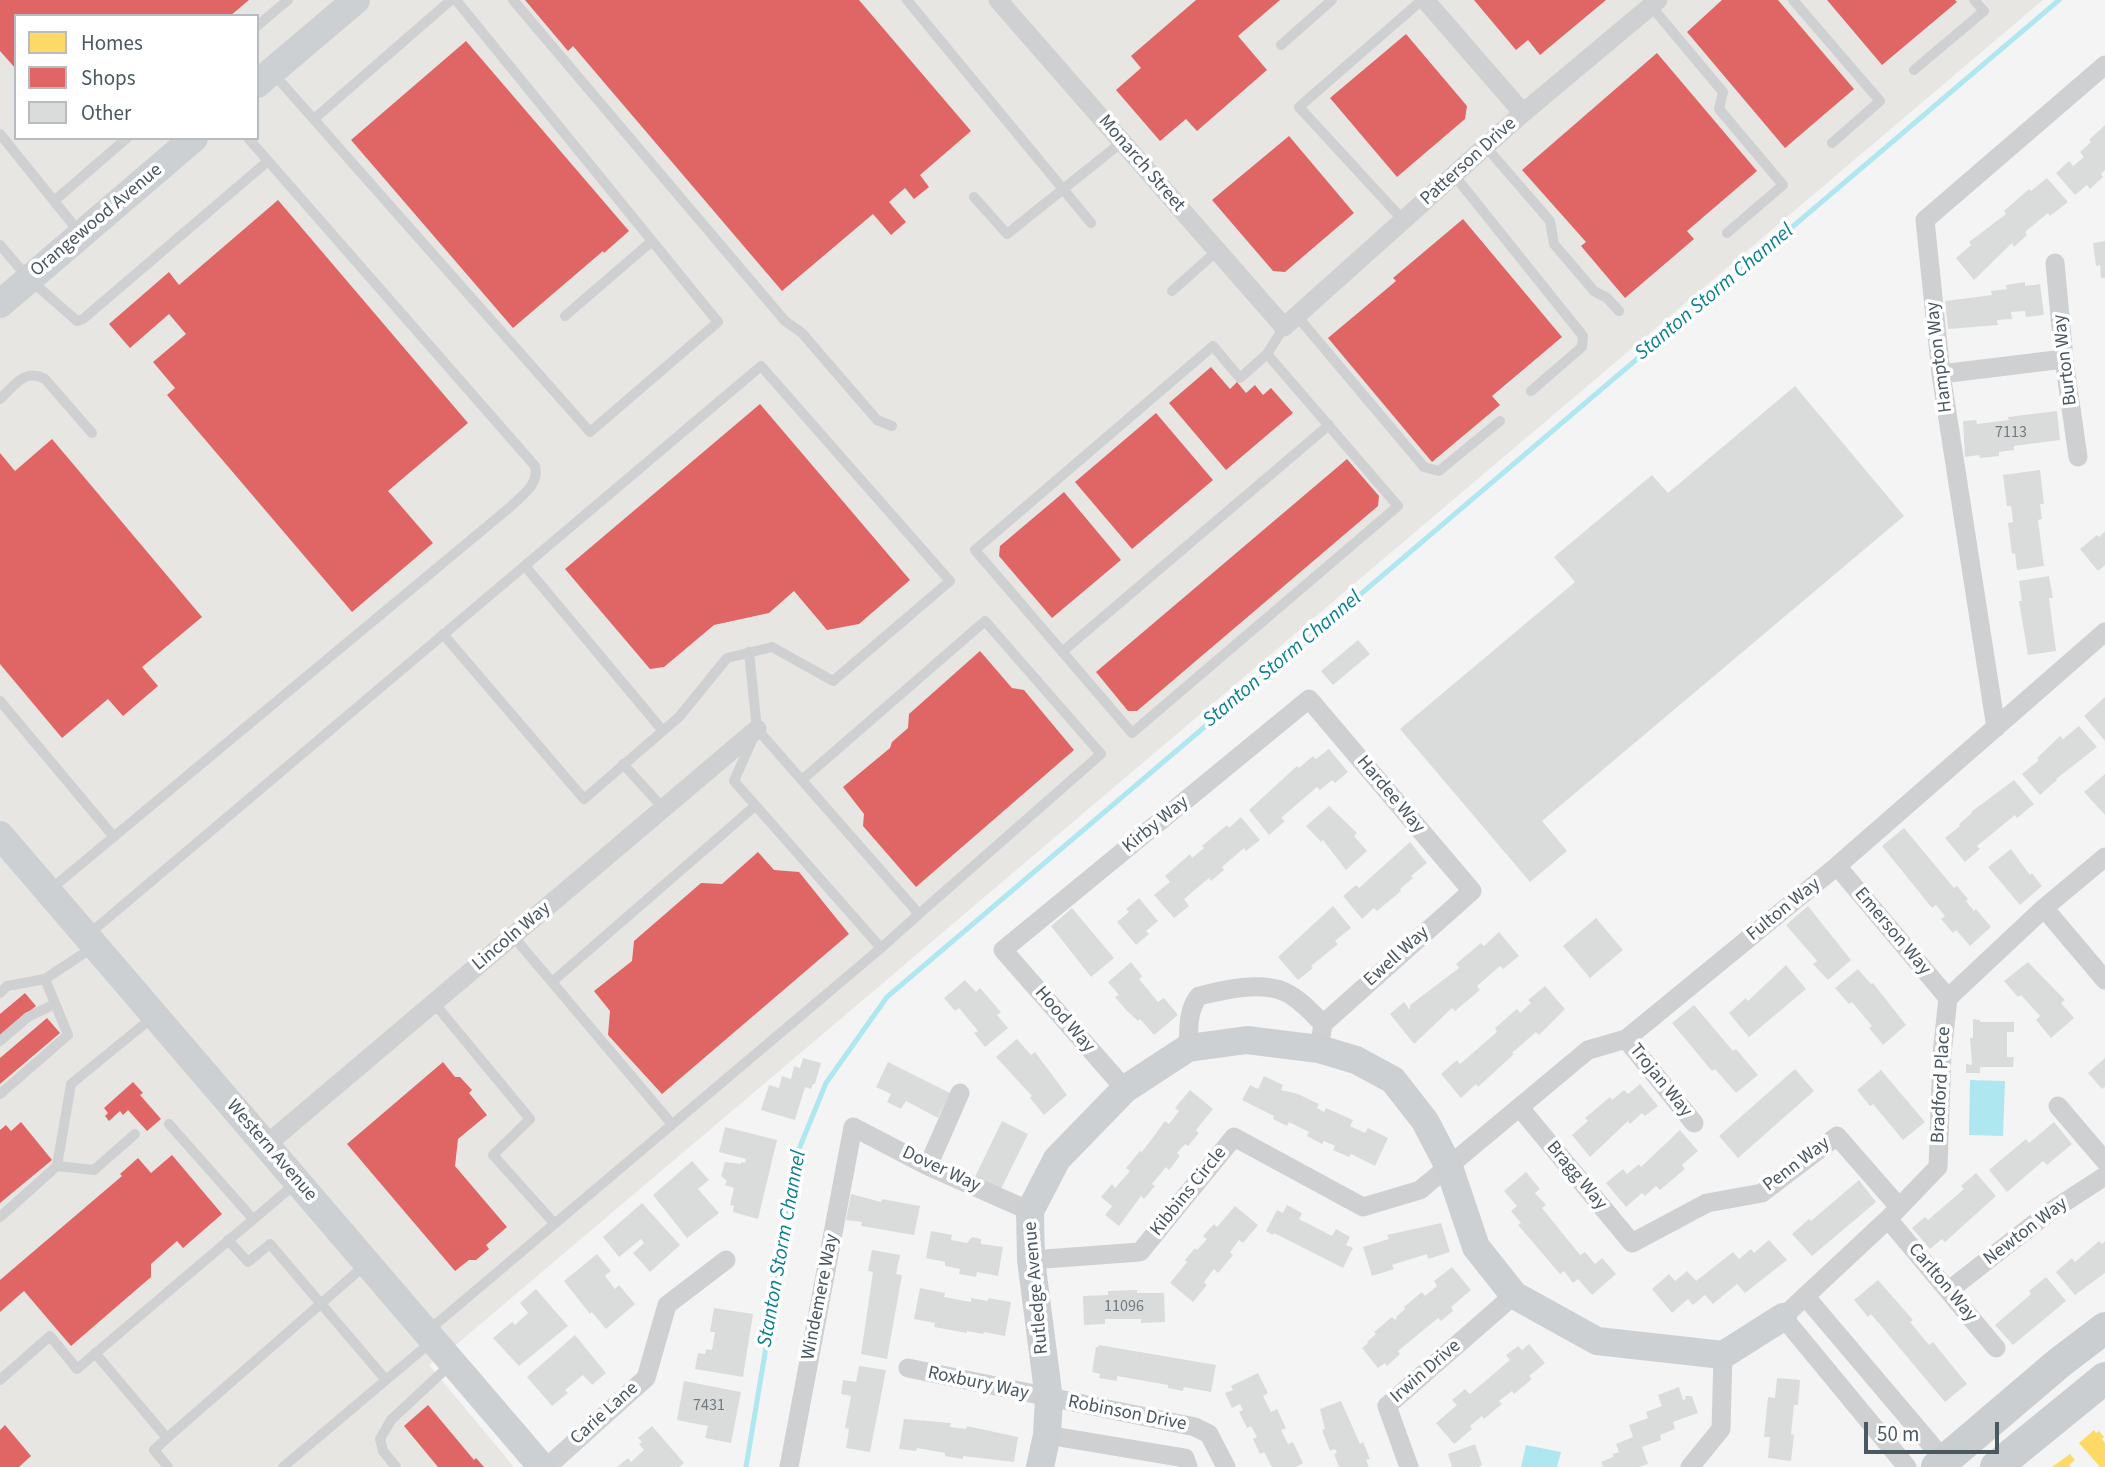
<!DOCTYPE html>
<style>
body{margin:0}
#map{position:relative;width:2105px;height:1467px;overflow:hidden;background:#f4f4f4;font-family:"Source Sans 3",sans-serif}
canvas{display:block}
.legend{position:absolute;left:14px;top:14px;width:245px;height:126px;box-sizing:border-box;background:#fff;border:2px solid #b7bcc0;margin:0;padding:9px 12px;list-style:none;font-size:21px;color:#4a5861}
.legend li{display:flex;align-items:center;gap:14px;height:35px}
.legend b{width:35px;border:2px solid #b7bcc0}
.scale{position:absolute;left:1864px;top:1422px;width:135px;height:32px;box-sizing:border-box;border:4px solid #4a5861;border-top:0;padding-left:9px;font-size:21px;line-height:24px;white-space:nowrap;color:#4a5861;-webkit-text-stroke:5px #fff;paint-order:stroke}
</style>
<div id="map">
<canvas width="2105" height="1467"></canvas>
<ul class="legend">
<li><b style="height:19px;background:#ffd966"></b>Homes</li>
<li><b style="height:19px;background:#e06666"></b>Shops</li>
<li><b style="height:19px;background:#dadcdc"></b>Other</li>
</ul>
<div class="scale">50 m</div>
</div>
<script>
const context = document.querySelector('canvas').getContext('2d');
context.lineJoin = 'round';
function paint(path, color) {
  context.fillStyle = color;
  context.fill(path, 'evenodd');
}
function trace(path, color, width, dash) {
  context.strokeStyle = color;
  context.lineWidth = width;
  context.lineCap = dash ? 'butt' : 'round';
  context.setLineDash(dash || []);
  context.stroke(path);
}
function write(font, color, halo, rows, align = 'center') {
  context.font = font + ' "Source Sans 3",sans-serif';
  context.lineWidth = 7;
  context.setLineDash([]);
  context.textBaseline = 'middle';
  context.strokeStyle = halo;
  context.fillStyle = color;
  for (const [text, x, y, turn = 0] of rows) {
    context.save();
    context.translate(x, y);
    context.rotate((+turn || 0) * Math.PI / 180);
    context.textAlign = isNaN(turn) ? turn : align;
    if (halo) context.strokeText(text, 0, 0);
    context.fillText(text, 0, 0);
    context.restore();
  }
}
const commercial = new Path2D(`
 M0 0H2043L457 1344 429 1365 514 1467H0ZM16 16H257V138H16Z`);
const water = new Path2D(`
 M1970 1080 2005 1081 2003 1136 1969 1135Z
 M1526 1445 1561 1452 1557 1467H1521Z`);
const homes = new Path2D(`
 M2094 1430 2096 1433 2099 1431 2104 1437 2102 1439 2105 1443V1467H2100L2079 1443Z
 M2070 1454 2075 1460 2069 1465 2071 1467H2052Z`);
const shops = new Path2D(`
 M0 0H249L230 16H16V69L0 51Z
 M525 0H859L971 131 920 175 929 187 914 199 905 188 889 202 906 222 891 235 873 214 782 291 573 46 568 51Z
 M1196 0H1280L1238 36 1267 70 1197 131 1186 119 1160 141 1116 90 1141 68 1131 56Z
 M1474 0H1606L1540 55 1528 40 1516 50Z
 M1722 0H1778L1854 89 1785 148 1687 32Z
 M1827 0H1955L1957 2 1882 65Z
 M1406 34 1467 106 1465 119 1397 177 1330 98Z
 M466 41 629 231 604 253 603 251 513 328 351 140Z
 M1657 53 1757 171 1687 231 1694 239 1625 298 1581 246 1586 242 1522 170Z
 M1289 136 1354 213 1285 272 1273 271 1212 200Z
 M278 200 468 423 388 491 433 543 352 612 167 395 175 388 153 362 186 334 169 314 130 348 109 324 169 272 179 285Z
 M1463 219 1562 337 1492 396 1500 405 1432 462 1328 338 1396 281 1393 278Z
 M1211 367 1230 389 1237 382 1246 393 1255 385 1263 395 1271 388 1293 413 1226 470 1169 403Z
 M760 404 910 580 859 624 827 630 794 591 769 613 714 625 664 667 650 669 565 569Z
 M1156 413 1213 480 1132 549 1075 482Z
 M52 439 202 617 142 667 158 686 123 716 108 699 62 738 0 664V453L15 471Z
 M1347 459 1379 496 1378 506 1137 711H1128L1096 672Z
 M1064 492 1121 560 1052 618 999 556 1000 546Z
 M980 651 1012 688 1024 690 1074 750 916 887 863 826 864 814 843 787 890 748 892 742 908 728 909 714Z
 M758 852 774 870 799 872 849 934 662 1094 608 1035 610 1011 594 991 632 961 634 941 701 883 722 884Z
 M25 993 36 1006 0 1036V1014Z
 M47 1018 60 1033 0 1084V1058Z
 M443 1062 455 1077H460L472 1090 469 1093 487 1115 458 1139 455 1166 507 1227 486 1245 489 1249 476 1260H469L455 1271 347 1144Z
 M133 1082 143 1093 140 1095 161 1119 147 1131 128 1110 123 1115 120 1111 109 1121 105 1116 108 1113 104 1108Z
 M21 1122 52 1160 0 1203V1130L6 1125 11 1131Z
 M172 1155 222 1214 183 1248 177 1241 151 1264V1277L71 1346 24 1291 0 1312V1280L122 1176 120 1174 138 1158 151 1173Z
 M428 1405 474 1460 476 1458 484 1467H438L404 1426Z
 M5 1425 31 1456 19 1467H0V1430Z`);
const stream = new Path2D(`
 M746 1467 799 1149 826 1083 887 997 2059 0`);
const building = new Path2D(`
 M2105 125V170L2101 174 2103 177 2090 189 2087 185 2075 195 2056 173 2069 161 2073 166 2084 157 2080 152 2091 142 2089 140Z
 M2047 178 2068 202 2050 216 2048 213 2025 232 2027 235 2014 247 2012 243 1974 280 1956 258 1971 245 1969 242 2006 214 2004 211 2029 189 2031 191Z
 M2105 241V278H2101L2100 265 2096 266 2093 243Z
 M2025 282V286L2040 284 2044 315 2026 317 2025 311 2011 312 2012 319 1997 320 1998 325 1948 329 1945 301 1992 295 1991 291 2007 289 2006 285Z
 M1795 386 1904 516 1542 821 1567 851 1530 882 1400 729 1575 582 1554 557 1652 475 1668 493Z
 M2057 411 2060 440 2014 446V450L1999 452V456L1980 458 1979 455 1965 457 1963 421 1976 420 1977 424 2009 420 2008 417Z
 M2040 470 2044 504H2040L2042 519 2038 520 2044 566 2017 570 2015 553 2012 554 2008 523 2013 522 2011 506H2007L2003 475Z
 M2105 531V565L2098 571 2080 549 2097 535 2099 537Z
 M2049 576 2053 598H2049L2056 651 2028 655 2019 601H2022L2019 581Z
 M1358 640 1370 654 1333 685 1321 671Z
 M2105 697V741L2084 716Z
 M2079 726 2097 747 2056 779 2057 780 2040 795 2022 774 2039 760 2037 758 2060 736 2063 739Z
 M1329 749 1348 772 1335 783 1332 780 1320 790 1317 787 1281 818 1285 821 1269 835 1249 810 1297 766 1299 768 1313 756 1316 759Z
 M2105 774V815L2084 792Z
 M2014 780 2034 804 2017 818 2015 815 1977 846 1980 849 1965 862 1945 838 1960 826 1959 824 1972 813 1971 812Z
 M1329 806 1357 833 1354 836 1367 851 1346 870 1323 840 1321 842 1306 826Z
 M1241 817 1260 840 1246 851 1244 848 1222 867 1224 870 1211 881 1209 878 1184 899 1189 906 1174 918 1154 895 1170 882 1165 876 1190 854 1192 858 1204 848 1202 846 1227 825 1229 828Z
 M1904 828 1954 888 1957 886 1968 899 1966 901 1974 911 1976 909 1991 927 1970 946 1956 930 1953 933 1941 919 1945 916 1936 905 1932 908 1882 846Z
 M1410 842 1427 863 1411 876 1413 878 1400 889 1401 891 1377 911 1374 908 1362 919 1343 896 1356 885 1359 888Z
 M2011 849 2030 875 2032 873 2042 886 2020 905 1988 867Z
 M1139 898 1158 921 1146 931 1149 934 1136 945 1117 922 1129 912 1126 909Z
 M1333 906 1351 928 1335 941 1338 944 1311 966 1313 968 1298 980 1278 957Z
 M1808 906 1851 960 1828 980 1813 964 1817 961 1786 925Z
 M1072 908 1114 958 1091 977 1051 926Z
 M1596 918 1623 950 1590 978 1563 946Z
 M1499 932 1519 956 1503 969 1500 966 1477 986 1480 990 1455 1011 1452 1008 1414 1044 1390 1014 1404 1002 1410 1010V1005L1459 968 1456 964 1481 943 1484 946Z
 M1131 962 1142 976 1139 979 1158 1002 1164 998 1178 1015 1154 1035 1140 1019 1138 1021 1126 1010 1115 997 1119 995 1108 982Z
 M2028 962 2065 1000 2061 1003 2074 1018 2051 1038 2036 1020 2040 1016 2021 995 2018 997 2004 981Z
 M1786 965 1806 989 1749 1037 1729 1013 1746 998 1748 1001Z
 M1858 969 1871 984 1873 983 1906 1025 1883 1045 1869 1028 1872 1026 1852 1002 1849 1004 1835 988Z
 M965 980 976 992 980 988 1001 1012 997 1015 1008 1028 985 1047 974 1033 978 1031 959 1008 955 1011 944 998Z
 M1545 986 1565 1009 1539 1035 1536 1032 1512 1053 1514 1054 1478 1087 1476 1084 1461 1098 1441 1074 1457 1060 1460 1064 1497 1032 1495 1028 1517 1009 1520 1013 1531 1003 1528 1000Z
 M1694 1005 1733 1051 1736 1049 1758 1075 1736 1093 1715 1069 1712 1071 1672 1023Z
 M1973 1019 1980 1020V1022H2014V1032H2007V1057H2014L2013 1067H1980V1073H1966V1064L1972 1065 1970 1038H1973Z
 M1017 1039 1031 1055 1035 1052 1067 1095 1044 1115 1030 1098 1032 1096 996 1057Z
 M803 1058 821 1063 815 1084H813L811 1089 805 1087 795 1120 761 1110 769 1085 779 1088 782 1076 791 1079 794 1066 800 1068Z
 M2105 1058V1087L2102 1089 2088 1073Z
 M888 1062 950 1093 938 1118 906 1101 901 1109 887 1102 891 1094 876 1087Z
 M1795 1069 1814 1091 1738 1158 1719 1136Z
 M1881 1070 1925 1122 1903 1140 1873 1104 1870 1106 1857 1090Z
 M1264 1076 1283 1085 1281 1090 1298 1094 1319 1104 1317 1108 1324 1112 1326 1108 1353 1120 1350 1126 1365 1133 1368 1128 1388 1138 1375 1166 1351 1154 1349 1157 1333 1150 1335 1146 1324 1141 1322 1144 1307 1136 1309 1132 1289 1122 1287 1126 1273 1119 1274 1116 1242 1100 1250 1085 1258 1089Z
 M1640 1084 1658 1106 1645 1116 1642 1113 1630 1124 1628 1121 1590 1157 1572 1135 1588 1121 1585 1118 1610 1097 1612 1100 1624 1090 1628 1094Z
 M1190 1090 1213 1109 1196 1130 1199 1133 1188 1146 1185 1144 1177 1153 1180 1156 1169 1170 1166 1167 1152 1184 1155 1186 1144 1199 1141 1196 1119 1226 1105 1215 1112 1206 1101 1197 1112 1184 1115 1188 1130 1171 1126 1168 1140 1151 1142 1152 1165 1121 1169 1124 1179 1111 1175 1108Z
 M1002 1121 1028 1134 1000 1191 974 1179Z
 M2054 1122 2072 1144 2047 1165 2043 1161 2007 1192 1989 1170 2026 1139 2029 1143Z
 M725 1127 777 1140 758 1219 733 1212 734 1206 730 1205 734 1188 725 1185 727 1181 721 1176 725 1162 741 1164V1162L745 1163 746 1159 719 1152Z
 M1680 1130 1698 1151 1682 1165 1685 1169 1660 1190 1656 1186 1645 1196 1642 1193 1626 1207 1606 1183 1623 1169 1627 1174 1639 1164 1641 1167Z
 M692 1161 709 1180 698 1189 719 1213 687 1238 653 1195Z
 M1526 1172 1540 1189 1535 1193 1546 1205 1542 1208 1580 1255 1585 1252 1595 1264 1602 1258 1616 1274 1592 1295 1578 1279 1573 1283 1564 1271 1560 1274 1518 1225 1521 1223 1511 1211 1517 1206 1504 1191Z
 M1976 1173 1996 1196 1945 1242 1942 1239 1930 1249 1912 1228 1925 1217 1928 1220 1964 1189 1961 1186Z
 M1859 1180 1876 1202 1812 1256 1792 1234 1809 1219 1811 1221Z
 M851 1194 881 1202 882 1199 920 1206 914 1235 861 1226 862 1222 846 1220Z
 M642 1203 680 1245 650 1272 633 1253 644 1243 641 1239 619 1257 603 1237Z
 M1287 1205 1302 1213 1299 1219 1332 1236 1336 1229 1350 1237 1346 1245 1353 1248 1343 1268 1274 1233 1273 1235 1266 1231 1277 1210 1283 1213Z
 M1235 1206 1258 1225 1243 1243 1239 1240 1230 1252 1233 1255 1218 1273 1214 1269 1204 1282 1207 1285 1193 1302 1170 1283 1187 1262 1185 1260 1195 1248 1197 1250 1207 1239 1203 1236 1214 1224 1217 1227Z
 M1441 1223 1450 1252 1428 1259 1427 1254 1392 1265 1394 1269 1372 1276 1363 1247 1389 1239 1387 1235Z
 M931 1231 952 1235 951 1240 967 1243 972 1237 981 1239V1244L1003 1247 998 1276 977 1272 976 1277 959 1274 960 1269 945 1266V1262L926 1258Z
 M1769 1240 1787 1260 1745 1293 1737 1284 1713 1304 1705 1295 1693 1305 1688 1299 1672 1313 1652 1289 1669 1274 1675 1281 1687 1271 1696 1281 1733 1252 1739 1259 1751 1249 1754 1253Z
 M2099 1241 2102 1244 2105 1241V1273L2075 1295 2056 1272 2072 1258 2075 1262Z
 M872 1250 900 1255 896 1274 902 1275 887 1359 861 1354 873 1272 868 1271Z
 M597 1254 611 1271 605 1276 615 1289 619 1285 635 1304 606 1329 592 1312 590 1314 564 1281Z
 M1452 1267 1471 1290 1451 1307 1453 1311 1441 1321 1438 1318 1398 1351 1400 1354 1387 1366 1385 1363 1378 1368 1362 1348 1368 1343 1367 1342 1376 1334 1374 1332 1392 1317 1395 1320 1397 1318 1396 1317 1405 1309 1404 1307 1422 1292 1425 1296 1437 1286 1434 1281Z
 M2046 1277 2066 1301 2013 1345 1995 1325 2031 1294 2029 1291Z
 M1878 1280 1913 1320 1910 1322 1929 1345 1933 1342 1967 1384 1945 1402 1871 1314 1868 1317 1854 1300Z
 M920 1288 945 1293 944 1297 971 1302V1298L988 1301V1298L1011 1302 1005 1336 984 1332 983 1334 967 1331V1333L934 1327 935 1323 914 1319Z
 M536 1289 568 1326 519 1366 493 1338 512 1322 515 1325 528 1313 520 1303Z
 M1137 1290V1293H1164L1165 1322 1141 1323V1319H1105V1324L1084 1325 1083 1296 1108 1295V1291Z
 M714 1308 753 1314 743 1377 695 1369 698 1353 705 1354 706 1349 712 1350 715 1332H710Z
 M575 1335 606 1373 592 1385 583 1375 565 1390 568 1393 552 1406 527 1377Z
 M1529 1344 1545 1363 1529 1376 1532 1379 1514 1394 1512 1391 1499 1401 1502 1404 1484 1419 1482 1416 1470 1426 1472 1429 1454 1444 1436 1423 1457 1405 1452 1400 1465 1389 1470 1394 1510 1360 1506 1355 1518 1346 1522 1350Z
 M1099 1345 1216 1365 1211 1392 1184 1387 1183 1391 1168 1388V1385L1117 1376V1381L1099 1378 1100 1374 1092 1372 1096 1347H1098Z
 M859 1366 886 1370 870 1452 846 1448 849 1429 845 1428 851 1396 841 1394 843 1380 856 1382Z
 M1258 1373 1268 1393 1263 1396 1271 1412 1277 1409 1286 1428 1281 1430 1288 1444 1293 1442 1303 1463 1296 1467H1272L1264 1452 1260 1454 1253 1439 1257 1437 1251 1426 1247 1428 1239 1412 1243 1410 1240 1404 1232 1408 1225 1393 1233 1390 1231 1386Z
 M1777 1378 1800 1380 1798 1405H1794L1791 1434 1794 1435 1791 1461 1768 1458 1770 1437H1764L1768 1397 1775 1398Z
 M684 1381 741 1392 731 1443 705 1438 708 1426 677 1420Z
 M1679 1387 1683 1400 1686 1399 1685 1396H1692L1698 1413 1673 1422 1675 1429 1660 1435 1661 1440 1642 1447 1648 1464 1639 1467H1603L1601 1462 1613 1457V1454L1619 1452 1616 1444 1633 1437 1629 1425 1648 1418 1646 1412 1662 1406 1658 1395Z
 M1341 1401 1360 1444 1363 1442 1370 1459 1366 1460 1369 1467H1339L1334 1454 1337 1453 1335 1449 1330 1451 1322 1430 1325 1429 1320 1409Z
 M904 1419 951 1423 950 1427 966 1429 967 1426 1018 1437 1014 1462 963 1456V1459L945 1456V1453L917 1448 916 1451 899 1449Z
 M652 1426 684 1463 679 1467H617L628 1458 631 1462 644 1450 639 1444 642 1442 638 1438Z
 M1475 1444 1482 1465 1478 1467H1452L1448 1454Z`);
const lane = new Path2D(`
 M513 0 785 321 802 333 877 420 892 426
 M907 0 1091 223
 M1793 0 1880 101 1832 143
 M1651 6 1723 92 1719 109 1783 185 1727 233
 M257 26 288 0
 M1281 45 1332 0
 M1914 70 1984 11 1974 0
 M272 72 590 432 718 322 456 0
 M314 119 451 0
 M0 134 79 232
 M1486 147 1550 221 1554 244 1594 291 1607 298 1619 311
 M1454 175 1583 336 1582 347 1531 391
 M974 197 1007 234 1122 142
 M54 201 127 138
 M1403 220 1299 107 1422 0
 M0 245 29 279 77 321 83 319 268 161
 M1172 291 1217 251
 M565 316 652 241
 M1297 316 1424 467 1439 471 1500 421
 M1267 354 1398 506 1132 733 975 550 1213 346 1240 378 1267 354 1284 327
 M0 399C15 385 25 368 45 379L92 433
 M525 566 663 731
 M1062 652 1329 425
 M0 701 114 837
 M757 729 919 914 1101 754 985 621 803 779
 M623 764 663 808
 M51 889 509 508C521 496 540 485 535 466L248 138
 M89 934 761 366 950 581 833 681 772 647 727 658 679 717 584 799 443 634
 M513 936 671 1123
 M881 948 919 914
 M552 982 755 806
 M0 993 7 986 45 979 92 948
 M434 1003 530 1119 493 1155 554 1223
 M0 1041 28 1017 55 1004
 M0 1094 68 1035 45 979
 M169 1124 253 1219
 M57 1166 94 1170 135 1134
 M0 1217 57 1166 71 1084 153 1017
 M228 1240 248 1262 270 1244 386 1380 283 1467
 M429 1330 881 948 734 781 757 729 749 652
 M95 1353 167 1438 364 1266
 M0 1380 50 1336 77 1369 295 1184
 M386 1380 430 1343
 M167 1438 154 1450 168 1467
 M396 1467 383 1451 380 1439 391 1420 450 1365`);
const street = new Path2D(`
 M998 0 1284 327 1523 113 1658 0
 M1425 0 1523 113
 M2055 263 2064 359 2078 457
 M1941 374 2064 359
 M1996 728 1941 374 1925 220 2105 65
 M1837 866 1948 998
 M2044 908 2105 980
 M1626 1039 1694 1123
 M1188 1048C1189 1031 1187 1010 1199 996 1224 990 1260 981 1285 992 1300 999 1312 1013 1323 1024
 M1125 1089 1003 950 1309 699 1472 891 1323 1024 1319 1049
 M2058 1106 2105 1161
 M1520 1108 1632 1243 1707 1203 1762 1193 1837 1136 1899 1207
 M266 1145 757 729
 M928 1166 960 1093
 M1888 1219 1996 1348
 M1031 1260 1140 1252 1234 1137 1363 1207 1420 1190 1588 1050 1626 1039 1837 866 2105 632
 M1948 1291 2048 1213 2105 1176
 M1805 1296 1950 1467
 M908 1368 1195 1427 1209 1434 1226 1467
 M1047 1435 1185 1458 1188 1467
 M547 1467 646 1378 667 1305 726 1260
 M789 1467 853 1127 928 1166 1030 1211
 M1409 1467 1387 1406 1514 1295
 M1690 1467 1721 1429 1723 1355
 M1907 1467 1783 1317 1888 1219 1938 1167 1942 1054 1948 998 2044 908 2105 857`);
const secondary = new Path2D(`
 M257 84 356 0
 M0 304 194 138
 M0 835 542 1467
 M1040 1467 1047 1435 1049 1399 1031 1260 1030 1211 1057 1159 1125 1089 1188 1048 1247 1040 1319 1049 1356 1060 1393 1080 1425 1121 1449 1167 1476 1247 1514 1295 1597 1341 1723 1355 1783 1317`);
const primary = new Path2D(`
 M1937 1467 2059 1363 2105 1328
 M1996 1467 2105 1378`);
const numberNames = [
 ["7113",2011,433],
 ["11096",1124,1307],
 ["7431",709,1406]
];
const streetNames = [
 ["Patterson Drive",1469,162,-42],
 ["Monarch Street",1141,164,49],
 ["Orangewood Avenue",97,221,-40],
 ["Hampton Way",1940,357,-97],
 ["Burton Way",2066,360,-97],
 ["Hardee Way",1390,795,50],
 ["Kirby Way",1156,825,-39],
 ["Fulton Way",1784,910,-39],
 ["Emerson Way",1892,932,50],
 ["Lincoln Way",512,937,-40],
 ["Ewell Way",1397,957,-42],
 ["Hood Way",1064,1020,49],
 ["Trojan Way",1660,1081,51],
 ["Bradford Place",1942,1085,-87],
 ["Western Avenue",271,1151,49],
 ["Penn Way",1797,1165,-37],
 ["Dover Way",941,1170,25],
 ["Bragg Way",1576,1176,50],
 ["Kibbins Circle",1189,1192,-51],
 ["Newton Way",2026,1232,-37],
 ["Carlton Way",1942,1283,50],
 ["Rutledge Avenue",1037,1288,-95],
 ["Windemere Way",821,1297,-79],
 ["Irwin Drive",1426,1372,-41],
 ["Roxbury Way",978,1384,12],
 ["Carie Lane",605,1414,-42],
 ["Robinson Drive",1127,1414,11]
];
const waterNames = [
 ["Stanton Storm Channel",1715,293,-40],
 ["Stanton Storm Channel",1283,660,-40],
 ["Stanton Storm Channel",783,1249,-80]
];
paint(commercial, '#e8e6e3');
paint(water, '#aee7f0');
paint(homes, '#ffd966');
paint(shops, '#e06666');
trace(stream, '#aee7f0', 5);
paint(building, '#dadcdc');
trace(lane, '#ced0d2', 10);
trace(street, '#ced0d2', 19);
trace(secondary, '#cdd0d3', 28);
trace(primary, '#caced1', 32);
write('16px', '#707a81', null, numberNames);
write('19px', '#4a5861', '#fff', streetNames);
write('italic 21px', '#0d8192', '#fff', waterNames);
</script>
